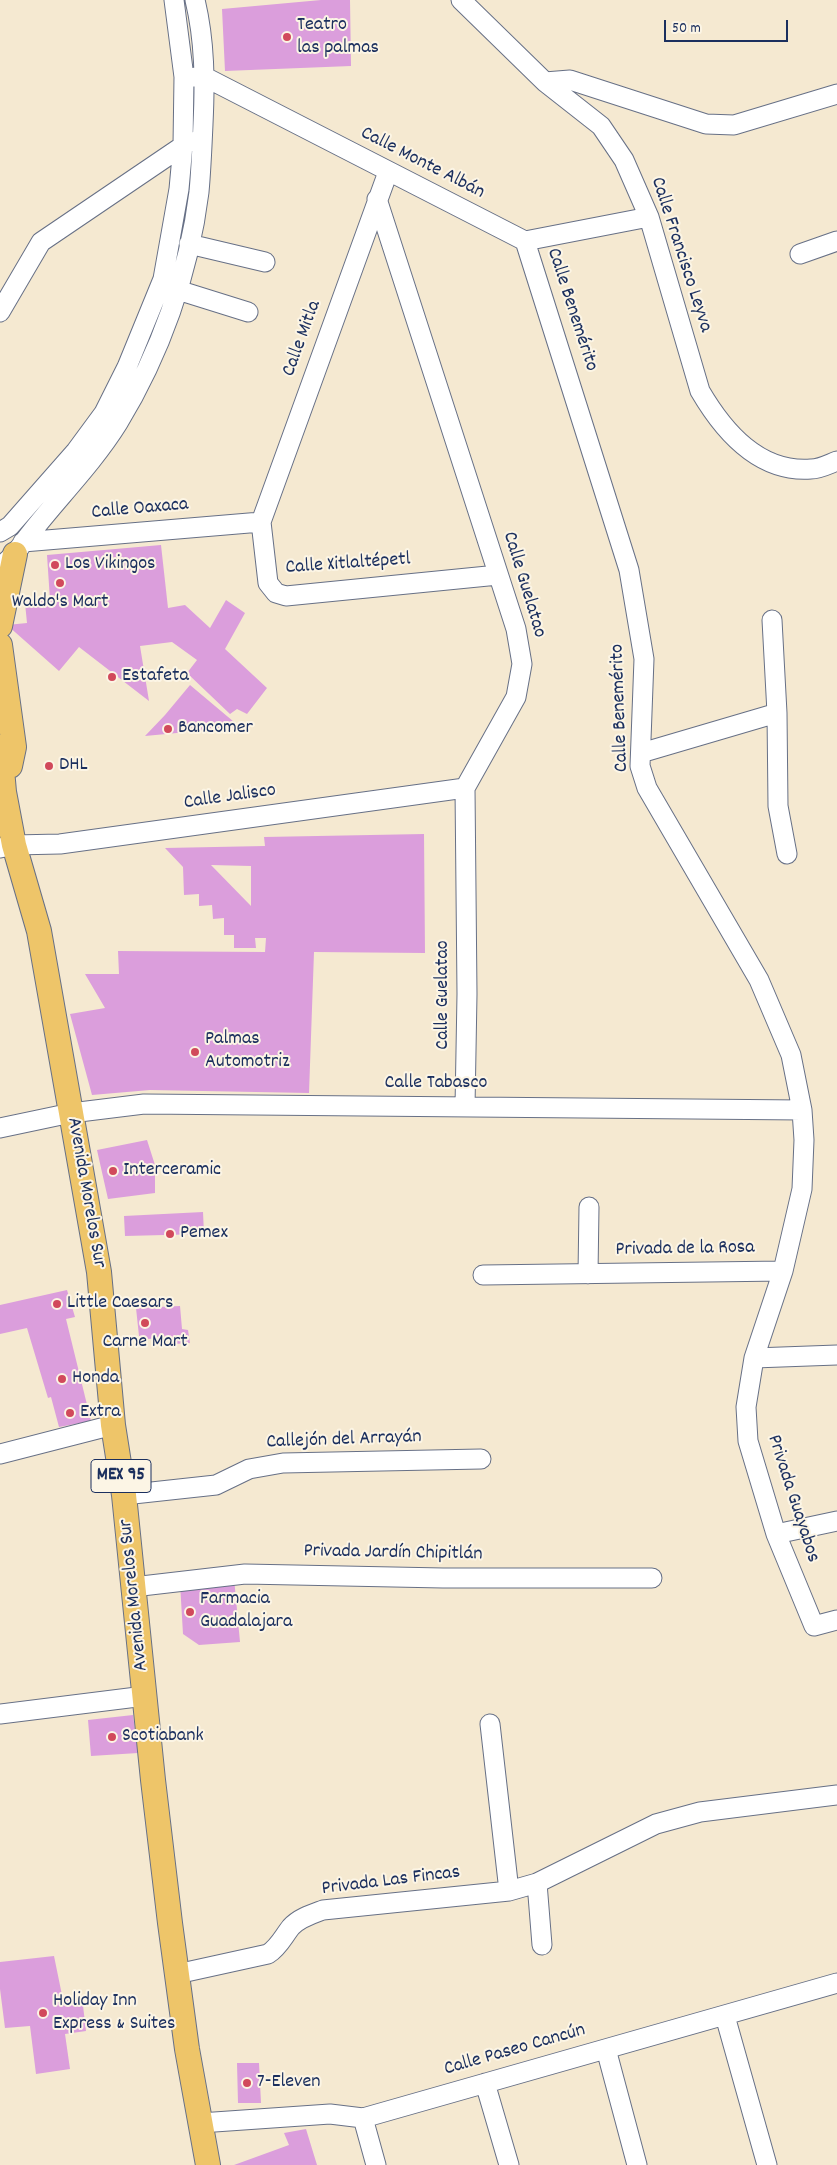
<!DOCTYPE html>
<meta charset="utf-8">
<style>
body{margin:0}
#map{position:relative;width:837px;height:2165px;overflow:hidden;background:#f5e9d1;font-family:Dekko,sans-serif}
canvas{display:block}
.scale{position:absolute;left:664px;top:20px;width:124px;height:22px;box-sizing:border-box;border:2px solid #1b2f5e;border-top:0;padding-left:6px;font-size:15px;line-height:18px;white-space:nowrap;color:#1b2f5e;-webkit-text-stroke:4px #fcf5e5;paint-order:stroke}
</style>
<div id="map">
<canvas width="837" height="2165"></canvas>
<div class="scale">50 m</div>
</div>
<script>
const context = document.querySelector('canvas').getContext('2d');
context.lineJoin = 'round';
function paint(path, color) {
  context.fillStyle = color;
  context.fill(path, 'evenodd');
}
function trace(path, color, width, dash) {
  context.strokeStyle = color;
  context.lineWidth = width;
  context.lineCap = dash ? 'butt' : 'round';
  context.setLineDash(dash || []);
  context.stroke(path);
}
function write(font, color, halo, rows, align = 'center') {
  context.font = font + ' Dekko,sans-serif';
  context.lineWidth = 4;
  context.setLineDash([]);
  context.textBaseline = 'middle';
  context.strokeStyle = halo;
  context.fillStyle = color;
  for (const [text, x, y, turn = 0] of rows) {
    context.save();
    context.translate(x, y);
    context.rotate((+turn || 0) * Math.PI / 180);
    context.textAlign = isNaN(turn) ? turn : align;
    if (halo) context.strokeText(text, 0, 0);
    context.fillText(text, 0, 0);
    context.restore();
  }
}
const building = new Path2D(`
 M321 0H350L351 66 225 71 222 9Z
 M161 545 168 608 185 605 210 628 226 600 245 613 225 649 267 688 247 714 237 709 230 714 187 673 197 660 172 642 140 646 149 701 79 647 59 671 7 625 27 623 25 603 50 600 47 555Z
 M190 685 240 727 145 736 165 715Z
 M424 834 425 953 314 952 309 1093 150 1090 92 1095 70 1014 105 1008 85 974H119L118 951 265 952 266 938H255L256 948H234V935H224V918L213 919 212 905 199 906V894L184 895 183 867 165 848 265 846 264 837ZM211 865 251 866V906Z
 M147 1140 155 1165V1193L108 1199 97 1150Z
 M203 1212 204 1234 125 1236 124 1216Z
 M67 1290 75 1317 66 1319 91 1421 59 1427 51 1397 48 1398 27 1328 0 1334V1305Z
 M180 1306 182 1329 188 1330 190 1343 174 1344 173 1338 145 1339 139 1336 136 1308Z
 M234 1578 240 1642 199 1645 183 1634 180 1583Z
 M133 1715 138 1753 91 1756 88 1720Z
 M54 1956 63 2000 82 1997 86 2031 65 2034 70 2069 36 2074 30 2026 5 2028 0 1989V1962Z
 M237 2063H259L261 2103H238Z
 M306 2129 317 2165H234L289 2145 284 2133Z`);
const minor = new Path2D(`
 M461 0 545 82 601 126 624 160 649 217 700 391C724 432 759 473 811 469 820 469 829 464 837 461
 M195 77H205L525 241 649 217
 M545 82 570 80 706 124 734 125 837 94
 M388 172 261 522 268 583 276 593 286 596 498 575
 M377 199 516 629 522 664 516 697 465 788 467 994 465 1107
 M525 241 629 570 644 659 640 766 647 788 759 980 791 1055 802 1110 804 1140 802 1189 783 1271 754 1358 746 1407 748 1441 776 1534 814 1626 837 1620
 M189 244 265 262
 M800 254 837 241
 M168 287 248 312
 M0 312 41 242 190 141
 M0 532 10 526 76 451 104 413 127 367 163 279 179 189 183 145 184 77 174 0
 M23 542 261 522
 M0 567 15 554C47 508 88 471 118 423 160 354 189 273 199 192 201 170 202 147 203 124 205 83 205 41 195 0
 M772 620 777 713 778 806 787 854
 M641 753 777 713
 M0 848 14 845 60 844 465 788
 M0 1128 71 1113 144 1104 802 1110
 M588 1274 589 1207
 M483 1275 783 1271
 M754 1358 837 1355
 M0 1454 113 1425
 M124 1495 216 1485 249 1469 283 1463 481 1459
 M776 1534 837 1521
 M133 1587 245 1574 443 1578H652
 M0 1714 145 1696
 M490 1724 509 1891
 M537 1883 542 1945
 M177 1974 268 1954C279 1947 283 1937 291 1927 299 1918 312 1914 323 1910L509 1891 537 1883 656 1824 700 1812 837 1795
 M725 2016 767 2165
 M606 2049 637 2165
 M485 2083 509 2165
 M363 2118 376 2165
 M200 2123 330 2114 363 2118 837 1983`);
const major = new Path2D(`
 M0 626 15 554
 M0 645 14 747 10 766
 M0 747 4 792 14 845 39 931 99 1272 113 1425 124 1495 153 1780 170 1923 187 2049 208 2165`);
const markers = [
 [287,37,5,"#d1495b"],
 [55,565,5,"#d1495b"],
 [60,583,5,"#d1495b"],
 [112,677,5,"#d1495b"],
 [168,729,5,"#d1495b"],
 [49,766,5,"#d1495b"],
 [195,1052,5,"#d1495b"],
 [113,1171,5,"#d1495b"],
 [170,1234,5,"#d1495b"],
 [57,1304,5,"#d1495b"],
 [145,1323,5,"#d1495b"],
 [62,1379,5,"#d1495b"],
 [70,1413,5,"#d1495b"],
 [190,1612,5,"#d1495b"],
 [112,1737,5,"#d1495b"],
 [43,2013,5,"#d1495b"],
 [247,2083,5,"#d1495b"]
];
const shields = [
 [121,1476,60]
];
const shieldNames = [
 ["MEX 95",121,1476]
];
const poiNames = [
 ["Teatro",297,26],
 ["las palmas",297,49],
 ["Los Vikingos",65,565],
 ["Waldo's Mart",60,603,"center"],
 ["Estafeta",122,677],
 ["Bancomer",178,729],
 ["DHL",59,766],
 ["Palmas",205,1040],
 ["Automotriz",205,1063],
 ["Interceramic",123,1171],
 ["Pemex",180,1234],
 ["Little Caesars",67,1304],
 ["Carne Mart",145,1343,"center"],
 ["Honda",72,1379],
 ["Extra",80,1413],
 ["Farmacia",200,1600],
 ["Guadalajara",200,1623],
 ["Scotiabank",122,1737],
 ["Holiday Inn",53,2002],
 ["Express & Suites",53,2025],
 ["7-Eleven",257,2083]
];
const streetNames = [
 ["Calle Monte Albán",422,164,27],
 ["Calle Francisco Leyva",680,255,72],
 ["Calle Benemérito",571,310,72],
 ["Calle Mitla",303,339,-70],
 ["Calle Oaxaca",140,510,-5],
 ["Calle Xitlaltépetl",348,565,-4],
 ["Calle Guelatao",523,585,73],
 ["Calle Benemérito",621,708,-92],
 ["Calle Jalisco",230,798,-8],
 ["Calle Guelatao",444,995,-90],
 ["Calle Tabasco",436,1084],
 ["Avenida Morelos Sur",85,1193,80],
 ["Privada de la Rosa",685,1250,-1],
 ["Callejón del Arrayán",344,1441,-2],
 ["Privada Guayabos",792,1499,72],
 ["Privada Jardín Chipitlán",393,1554,1],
 ["Avenida Morelos Sur",135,1595,-96],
 ["Privada Las Fincas",391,1882,-7],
 ["Calle Paseo Cancún",515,2051,-16]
];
paint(building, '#db9edc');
trace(minor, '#677086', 21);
trace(major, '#677086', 26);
trace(minor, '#fff', 19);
trace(major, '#eec569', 24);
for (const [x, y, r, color] of markers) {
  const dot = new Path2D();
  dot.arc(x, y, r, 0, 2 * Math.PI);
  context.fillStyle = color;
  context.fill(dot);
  trace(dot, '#fcf5e5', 2);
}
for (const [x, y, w] of shields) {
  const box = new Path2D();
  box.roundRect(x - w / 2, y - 16.5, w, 33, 4);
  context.fillStyle = '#fcf5e5';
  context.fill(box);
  trace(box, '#1b2f5e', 1);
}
write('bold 19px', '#1b2f5e', null, shieldNames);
write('20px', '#1b2f5e', '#fcf5e5', poiNames, 'left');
write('20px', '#1b2f5e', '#fcf5e5', streetNames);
</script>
